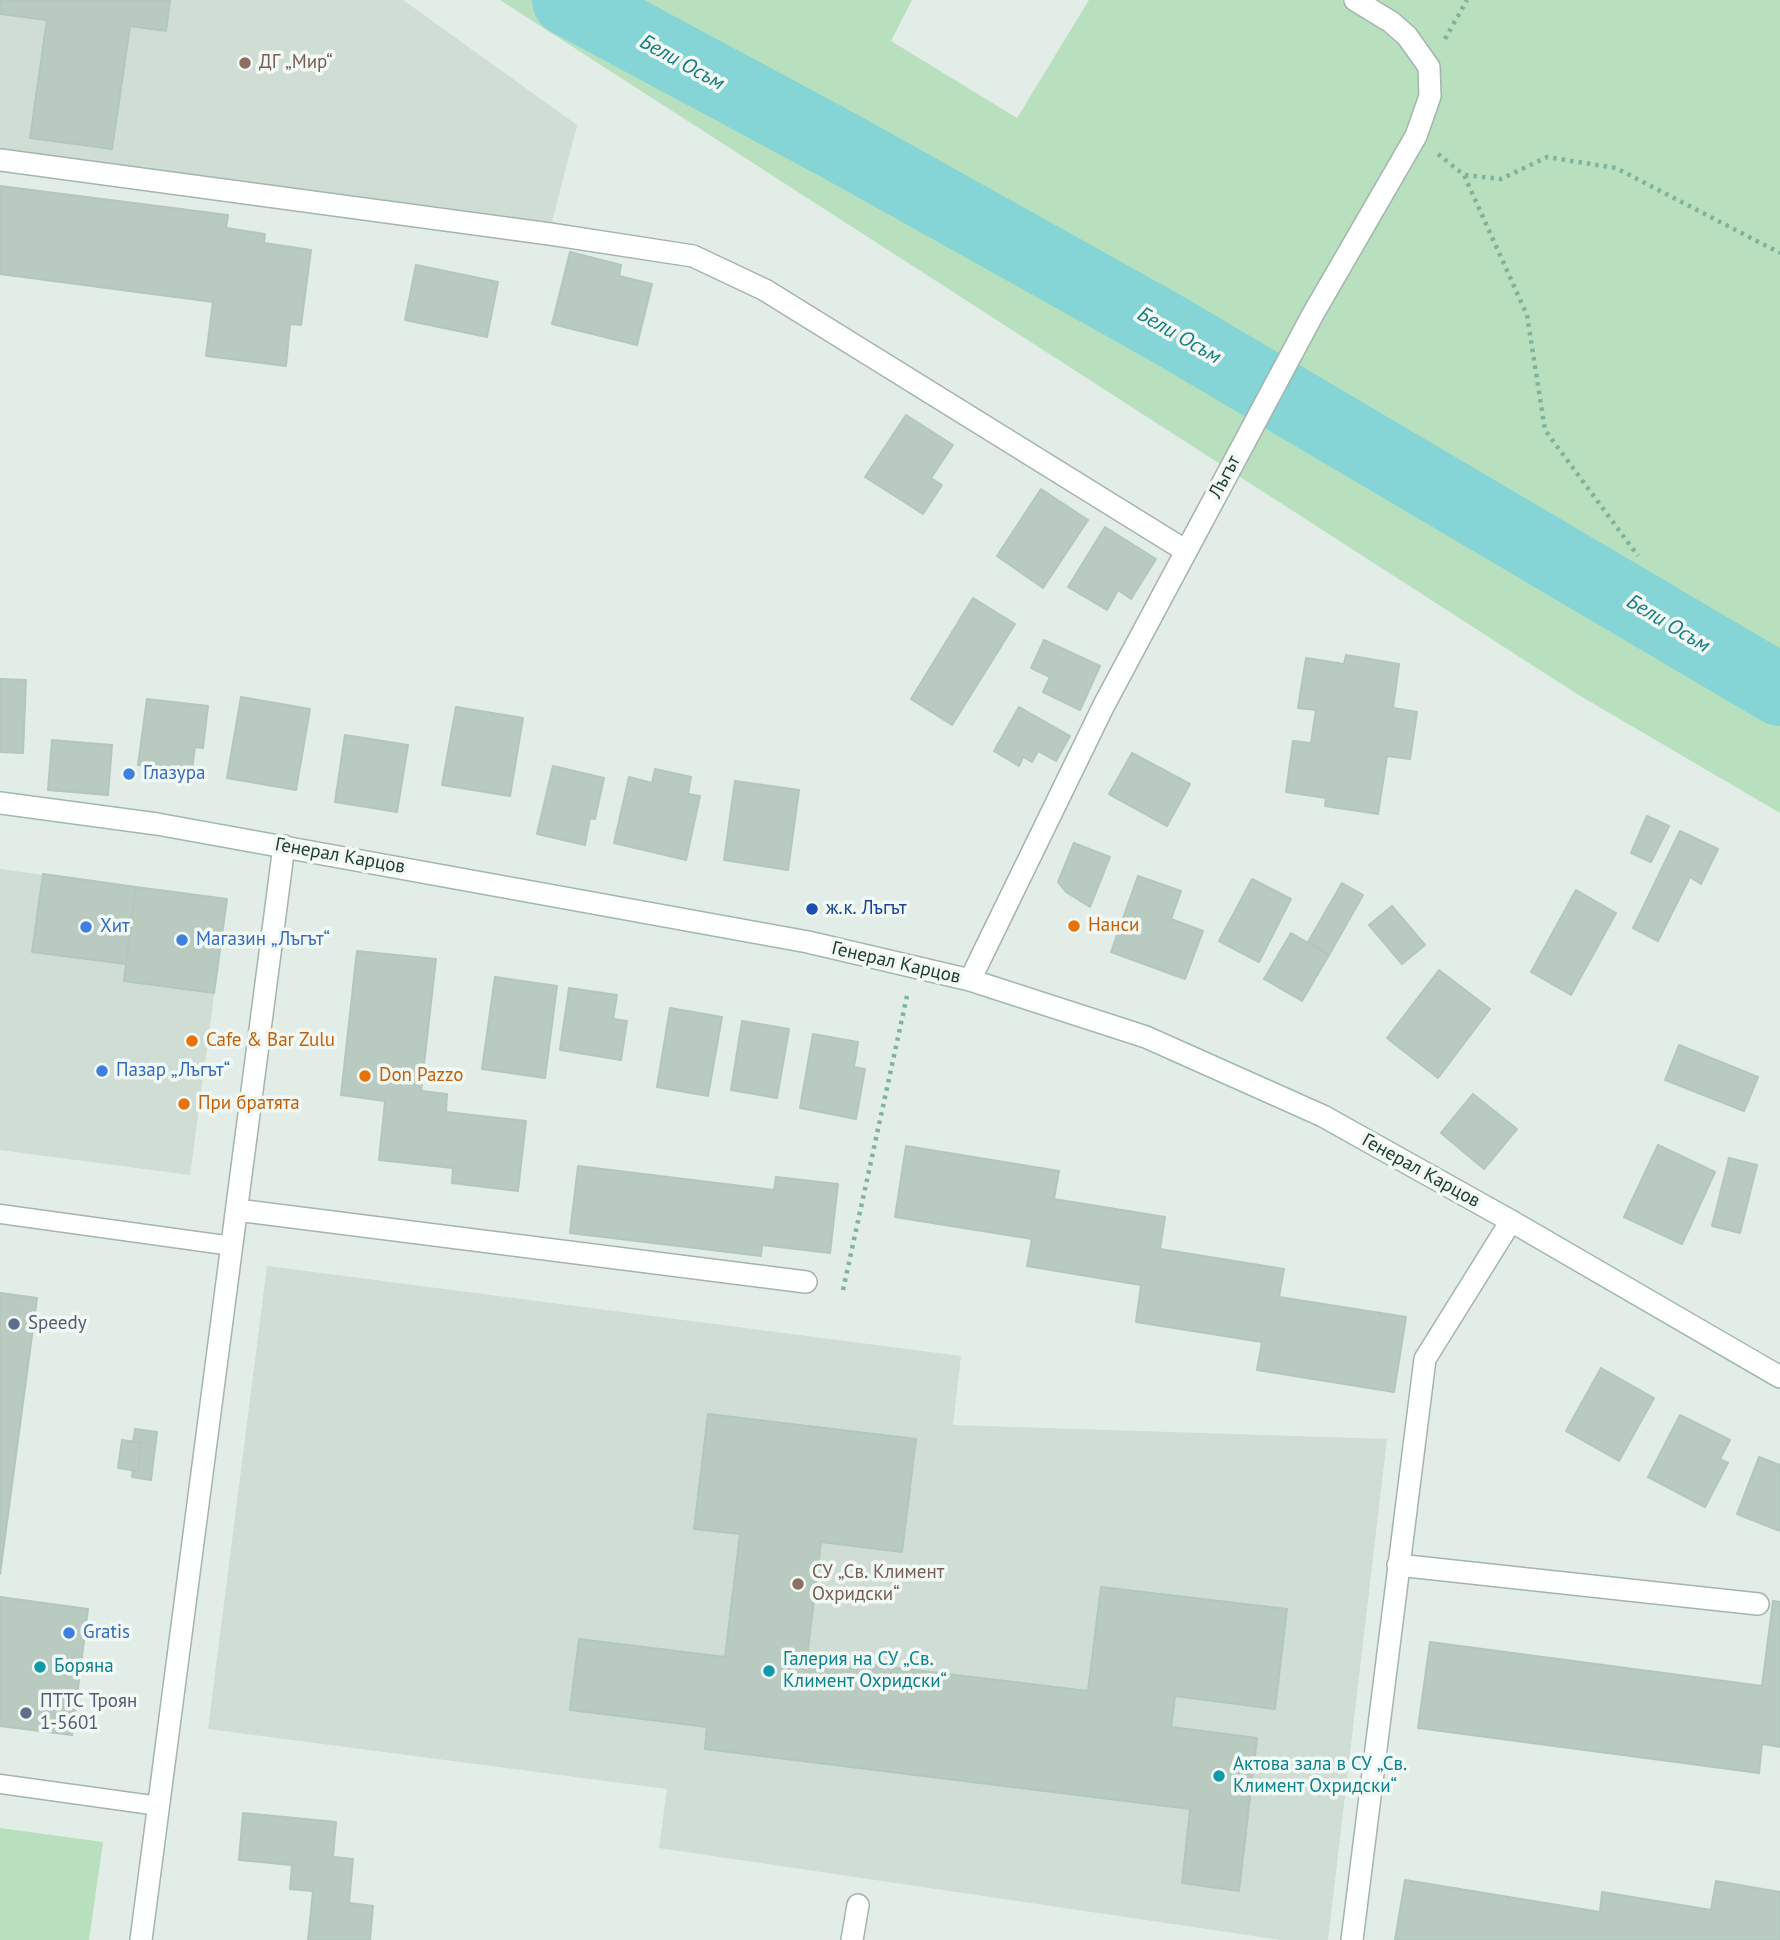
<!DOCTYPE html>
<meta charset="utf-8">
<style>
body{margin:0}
canvas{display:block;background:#e1ede6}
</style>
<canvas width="1780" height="1940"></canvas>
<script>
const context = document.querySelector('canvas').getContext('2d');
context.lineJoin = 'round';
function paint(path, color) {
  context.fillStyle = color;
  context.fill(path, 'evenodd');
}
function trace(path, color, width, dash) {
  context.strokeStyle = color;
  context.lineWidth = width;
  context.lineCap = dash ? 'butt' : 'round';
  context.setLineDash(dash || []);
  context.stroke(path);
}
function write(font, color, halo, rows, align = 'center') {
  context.font = font + ' "PT Sans",sans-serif';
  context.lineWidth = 7;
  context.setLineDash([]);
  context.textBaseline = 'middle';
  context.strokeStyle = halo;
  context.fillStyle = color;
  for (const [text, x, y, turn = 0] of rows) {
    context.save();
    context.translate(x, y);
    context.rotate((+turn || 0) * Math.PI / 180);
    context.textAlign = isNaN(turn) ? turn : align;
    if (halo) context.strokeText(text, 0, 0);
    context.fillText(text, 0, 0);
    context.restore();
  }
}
const built = new Path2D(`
 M0 0H403L577 125 552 222 0 149Z
 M0 869 227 899 190 1175 0 1150Z
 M267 1266 961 1356 953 1425 1387 1439 1328 1940H1281L659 1848 667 1789 208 1729Z`);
const green = new Path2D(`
 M500 0H912L891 41 1017 118 1089 0H1780V813L1577 694Z
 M0 1828 103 1842 89 1940H0Z`);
const river = new Path2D(`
 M568 0 838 145 1164 327 1780 690`);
const building = new Path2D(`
 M0 0H170L166 31 130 26 112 149 30 138 47 20 0 14Z
 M0 186 228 215 226 228 265 234 264 243 311 250 301 325 290 324 286 366 206 356 213 302 0 274Z
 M570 252 621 265 619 276 652 284 637 345 552 324Z
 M416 265 498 282 487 337 405 320Z
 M906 415 953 445 931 478 942 485 923 514 865 477Z
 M1041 489 1088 520 1043 588 997 556Z
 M1105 527 1156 559 1131 599 1118 590 1107 610 1068 587Z
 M973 598 1015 624 952 725 911 699Z
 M1044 640 1100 666 1080 710 1043 692 1050 677 1031 668Z
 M1346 655 1399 664 1393 708 1417 712 1410 759 1387 756 1378 814 1325 806 1326 798 1286 792 1293 741 1311 743 1316 710 1298 708 1306 658 1344 664Z
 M0 679 26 680 23 753 0 752Z
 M241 697 310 709 296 790 227 778Z
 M147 699 208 706 203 748 195 747 192 771 138 765Z
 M456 707 523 718 510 796 442 785Z
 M1019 707 1070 736 1056 761 1038 751 1032 762 1023 757 1019 766 994 751Z
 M345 735 408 745 397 812 335 802Z
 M52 740 112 745 108 795 48 790Z
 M1132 753 1190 784 1167 826 1109 794Z
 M553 766 604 778 595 819 590 818 585 845 537 834Z
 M655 769 691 777 688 794 700 796 686 860 614 843 629 777 652 783Z
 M735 781 799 790 788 870 724 860Z
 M1647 816 1669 826 1651 862 1631 853Z
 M1680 831 1718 849 1701 884 1690 877 1658 941 1633 928Z
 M1074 843 1110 857 1090 907 1066 892 1058 882Z
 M43 874 136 887 126 964 32 952Z
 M1138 876 1181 891 1171 919 1203 931 1185 979 1111 952Z
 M1252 879 1291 899 1259 962 1219 941Z
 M1342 883 1363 895 1329 955 1308 942Z
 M136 887 227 899 214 993 124 981Z
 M1576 890 1616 913 1571 995 1531 972Z
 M1392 906 1425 945 1402 964 1369 925Z
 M1291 933 1329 955 1302 1001 1264 979Z
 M357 951 436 959 421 1091 447 1094 446 1112 526 1121 518 1191 452 1183 453 1168 379 1160 385 1101 341 1095Z
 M1439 970 1490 1009 1438 1078 1387 1038Z
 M495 977 557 986 545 1078 482 1069Z
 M569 988 617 995 613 1019 627 1021 621 1060 560 1050Z
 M670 1008 722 1017 708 1096 657 1087Z
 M742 1021 789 1029 777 1098 731 1090Z
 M813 1034 858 1042 854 1067 865 1069 856 1119 800 1108Z
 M1679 1045 1758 1077 1744 1111 1665 1080Z
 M1473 1094 1517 1129 1484 1169 1441 1133Z
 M1658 1145 1715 1172 1682 1244 1624 1217Z
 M906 1146 1059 1171 1054 1199 1165 1217 1160 1249 1284 1269 1279 1297 1406 1317 1394 1392 1257 1370 1262 1342 1136 1322 1141 1285 1027 1266 1032 1239 895 1217Z
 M1729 1158 1757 1165 1740 1233 1712 1226Z
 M578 1166 774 1190 776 1177 838 1184 830 1253 762 1245 761 1256 570 1233Z
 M0 1293 37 1298 0 1574Z
 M1601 1368 1654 1398 1619 1461 1566 1431Z
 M708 1414 916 1439 902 1552 821 1542 807 1657 1088 1691 1101 1587 1287 1609 1275 1709 1175 1696 1171 1727 1257 1738 1239 1891 1182 1883 1190 1809 705 1749 707 1727 570 1710 579 1639 725 1657 740 1534 694 1529Z
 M1680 1415 1730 1440 1720 1459 1728 1463 1705 1507 1648 1477Z
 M135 1429 157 1432 151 1480 132 1477 133 1470 138 1471 141 1443 133 1442Z
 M122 1440 141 1443 138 1471 118 1468Z
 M1759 1457 1780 1465V1531L1737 1514Z
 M0 1597 88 1609 72 1735 0 1726Z
 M1773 1601 1780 1602V1747L1762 1744 1759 1773 1418 1728 1430 1642 1762 1686Z
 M243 1813 336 1822 333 1857 353 1859 349 1903 373 1906 370 1940H308L313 1891 290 1889 292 1865 239 1860Z
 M1405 1880 1600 1912 1602 1892 1711 1910 1716 1881 1780 1892V1940H1395Z`);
const path = new Path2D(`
 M1445 39 1467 0
 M1438 154 1464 175 1527 315 1545 430 1638 556
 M1465 175 1501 179 1547 157 1616 168 1780 253
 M843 1290 907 996`);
const service = new Path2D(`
 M0 1214 232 1246
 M0 1784 159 1806`);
const minor = new Path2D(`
 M0 160 550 234 693 256 765 290 1186 551
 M970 980 1104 705 1313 314 1416 136 1430 96 1429 67 1407 36 1391 22 1355 0
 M237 1210 806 1282
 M1398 1565 1758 1604
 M141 1940 284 846
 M852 1940 858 1905
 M1352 1940 1425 1359 1511 1221`);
const secondary = new Path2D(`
 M0 803 157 824 808 942 970 980 1146 1037 1323 1116 1511 1221 1780 1377`);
const markers = [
 [245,63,7,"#8d6e63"],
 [129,774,7,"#3f7fe0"],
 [812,909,7,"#1a4fb4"],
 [1074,926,7,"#e8710a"],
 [86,927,7,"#3f7fe0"],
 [182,940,7,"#3f7fe0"],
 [192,1041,7,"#e8710a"],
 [102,1071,7,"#3f7fe0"],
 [365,1076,7,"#e8710a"],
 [184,1104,7,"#e8710a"],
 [14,1324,7,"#5c6f8a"],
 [798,1584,7,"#8d6e63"],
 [69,1633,7,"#3f7fe0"],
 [40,1667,7,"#0f9aa8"],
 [769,1671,7,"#0f9aa8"],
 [26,1713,7,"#5c6f8a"],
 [1219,1776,7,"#0f9aa8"]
];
const educationNames = [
 ["ДГ „Мир“",259,63],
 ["СУ „Св. Климент",812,1573],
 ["Охридски“",812,1595]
];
const streetNames = [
 ["Лъгът",1225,477,-62],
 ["Генерал Карцов",340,856,10],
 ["Генерал Карцов",896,963,13],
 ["Генерал Карцов",1421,1171,29]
];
const shopNames = [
 ["Глазура",143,774],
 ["Хит",100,927],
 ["Магазин „Лъгът“",196,940],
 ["Пазар „Лъгът“",116,1071],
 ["Gratis",83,1633]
];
const transitNames = [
 ["ж.к. Лъгът",826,909]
];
const foodNames = [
 ["Нанси",1088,926],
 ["Cafe & Bar Zulu",206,1041],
 ["Don Pazzo",379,1076],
 ["При братята",198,1104]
];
const serviceNames = [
 ["Speedy",28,1324],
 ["ПТТС Троян",40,1702],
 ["1-5601",40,1724]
];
const cultureNames = [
 ["Галерия на СУ „Св.",783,1660],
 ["Климент Охридски“",783,1682],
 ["Боряна",54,1667],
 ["Актова зала в СУ „Св.",1233,1765],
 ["Климент Охридски“",1233,1787]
];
const waterNames = [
 ["Бели Осъм",682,63,29],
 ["Бели Осъм",1179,336,30],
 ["Бели Осъм",1668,624,31]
];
paint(built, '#cfddd5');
paint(green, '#b8e0be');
trace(river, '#85d5d6', 72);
paint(building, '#b9cbc1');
trace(building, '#b3c7bc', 2);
trace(service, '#a3b5ad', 21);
trace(minor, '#a3b5ad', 24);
trace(secondary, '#9fbaac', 24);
trace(path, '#7fb39c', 4.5, [3.5, 5]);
trace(service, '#fff', 18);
trace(minor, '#fff', 21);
trace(secondary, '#fff', 21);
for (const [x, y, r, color] of markers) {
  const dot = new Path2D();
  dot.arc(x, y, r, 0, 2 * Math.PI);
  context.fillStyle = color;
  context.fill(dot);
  trace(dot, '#f2f9f5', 2.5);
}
write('19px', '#785e54', '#f2f9f5', educationNames, 'left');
write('19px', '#203f33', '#f2f9f5', streetNames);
write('19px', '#366cbe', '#f2f9f5', shopNames, 'left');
write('19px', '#164399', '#f2f9f5', transitNames, 'left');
write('19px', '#c56008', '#f2f9f5', foodNames, 'left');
write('19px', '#4e5e75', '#f2f9f5', serviceNames, 'left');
write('19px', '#0d838f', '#f2f9f5', cultureNames, 'left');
write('italic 21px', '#157d80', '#f2f9f5', waterNames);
</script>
